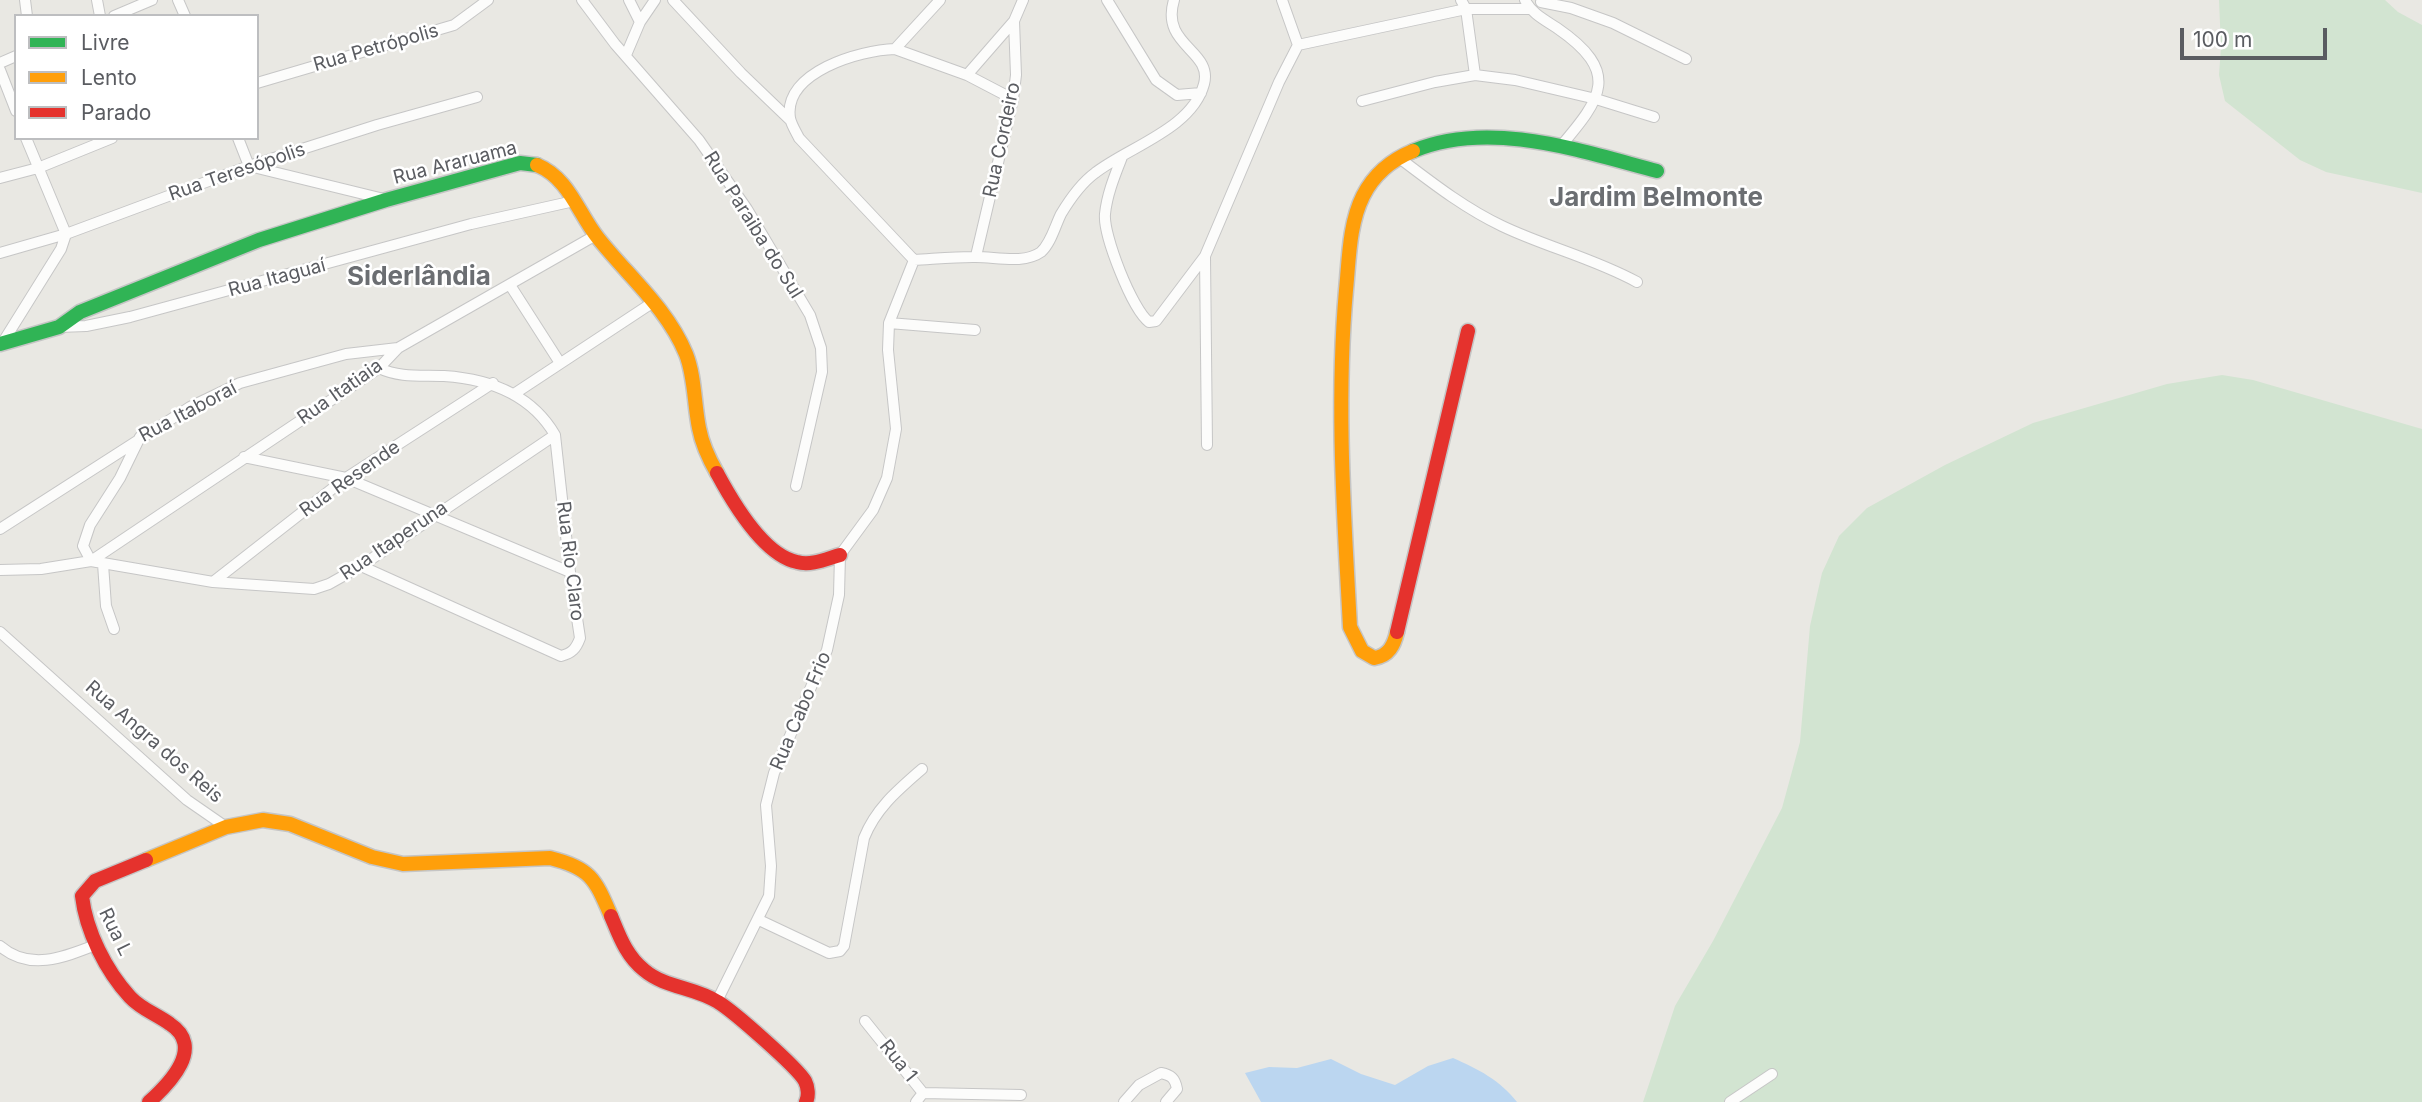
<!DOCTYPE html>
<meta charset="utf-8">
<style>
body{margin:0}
#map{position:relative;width:2422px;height:1102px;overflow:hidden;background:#e9e8e3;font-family:Inter,sans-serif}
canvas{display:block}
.legend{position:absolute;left:14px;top:14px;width:245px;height:126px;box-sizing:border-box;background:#fff;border:2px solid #bdbec0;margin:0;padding:9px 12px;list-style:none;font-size:21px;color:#5a5c61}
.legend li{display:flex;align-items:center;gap:14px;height:35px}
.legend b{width:35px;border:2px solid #bdbec0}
.scale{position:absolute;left:2180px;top:28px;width:147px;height:32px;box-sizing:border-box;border:4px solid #5a5c61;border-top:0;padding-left:9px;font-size:21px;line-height:24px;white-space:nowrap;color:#5a5c61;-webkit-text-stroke:5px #fff;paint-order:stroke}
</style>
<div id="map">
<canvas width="2422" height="1102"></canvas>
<ul class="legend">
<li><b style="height:9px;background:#30b455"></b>Livre</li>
<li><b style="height:9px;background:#ff9f0a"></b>Lento</li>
<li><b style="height:9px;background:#e5322d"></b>Parado</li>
</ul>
<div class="scale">100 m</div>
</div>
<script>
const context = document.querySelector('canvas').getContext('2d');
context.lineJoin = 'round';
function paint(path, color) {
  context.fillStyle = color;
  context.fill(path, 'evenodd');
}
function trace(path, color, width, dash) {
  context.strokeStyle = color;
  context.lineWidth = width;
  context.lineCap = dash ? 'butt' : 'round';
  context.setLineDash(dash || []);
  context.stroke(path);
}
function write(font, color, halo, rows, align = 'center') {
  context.font = font + ' Inter,sans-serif';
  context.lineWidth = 5;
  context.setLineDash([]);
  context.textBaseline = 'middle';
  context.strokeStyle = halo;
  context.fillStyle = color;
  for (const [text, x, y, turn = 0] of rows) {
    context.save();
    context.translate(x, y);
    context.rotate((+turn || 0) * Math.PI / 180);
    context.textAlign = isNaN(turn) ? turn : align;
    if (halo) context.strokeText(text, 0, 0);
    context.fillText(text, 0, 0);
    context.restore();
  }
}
const green = new Path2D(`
 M2219 0H2385L2398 12 2422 25V193L2326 172 2300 160 2225 101 2219 75 2221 47Z
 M2222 375 2253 380 2422 429V1102H1643L1675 1006 1713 941 1782 808 1800 742 1810 626 1822 573 1839 536 1867 508 1945 465 2033 423 2167 384Z`);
const water = new Path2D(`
 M1453 1058C1478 1069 1500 1080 1517 1102H1261L1245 1073 1269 1067 1297 1068 1331 1059 1361 1074 1395 1085 1428 1066Z`);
const street = new Path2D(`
 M25 0 27 16
 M97 0 100 16
 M178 0 185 16
 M582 0 615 44 699 140 747 209 810 315 821 348 822 372 796 486
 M629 0 640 22
 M673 0 741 73 790 120
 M940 0 895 49C860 50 783 72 790 118 791 124 796 132 799 138L914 260C933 259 953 257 973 257 993 256 1023 265 1041 252 1051 243 1055 226 1061 214 1070 199 1080 184 1095 173 1128 147 1192 129 1204 84 1213 50 1160 46 1174 0
 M1107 0 1156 80 1177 95 1201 93
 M1282 0 1298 45
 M1461 0 1466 9 1475 75
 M1525 0C1531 13 1545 20 1557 28 1621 72 1602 98 1560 147
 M1541 2 1571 8 1613 23 1686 59
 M114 16 152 0
 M1298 45 1466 9H1529
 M895 49 967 75 1013 99
 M626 55 640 22 655 0
 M0 63 16 56
 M0 70 16 111
 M967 75 1014 21 1023 0
 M257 83 454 25 488 0
 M1362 101 1435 82 1475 75 1515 80 1596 99 1654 117
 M238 138 249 166
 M1122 157C1115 175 1107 194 1105 214 1103 235 1132 309 1149 322L1156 321 1205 256 1279 82 1298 45
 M1398 157C1431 182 1464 208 1502 226 1546 247 1593 258 1637 282
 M249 166 384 199
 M0 178 38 168 112 138
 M0 253 66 234 249 166 377 125 477 97
 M976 256 1013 99 1016 75 1014 21
 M1205 257 1207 445
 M510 285 560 363
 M889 323 975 330
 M59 327 86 326 130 317 471 224 574 201
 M3 342 61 249 66 234 26 138
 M514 394 655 301
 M140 437 120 478 90 525 83 546 91 561 379 368 398 348 596 235
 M244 457 346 478 570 572
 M0 529 190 407 240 383 346 354 398 348
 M103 564 106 606 114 629
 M361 566 561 656C572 653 576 649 580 638L570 572 555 435C531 394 490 379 444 376 421 375 400 378 379 368
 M0 570 41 569 91 561 213 582 314 589 329 584 361 566 555 435
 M213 582 346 478 493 383
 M0 632 187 800 226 827
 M759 920 829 953 840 951 844 946 864 838C876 808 898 790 922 769
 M0 946C30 972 65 957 98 944
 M717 1001 769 896 771 866 766 805 774 773 827 650 839 595 840 555 873 510 887 478 896 429 888 350 889 323 914 260
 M865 1021 923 1093
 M923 1093 1021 1095
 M916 1102 923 1093
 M1124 1102 1139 1085 1161 1073C1171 1075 1175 1078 1177 1089L1166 1102
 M1730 1102 1772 1074`);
const fast = new Path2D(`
 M1413 151C1490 119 1581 151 1657 171
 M0 344 59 327 80 312 259 240 386 200 520 163 537 165`);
const slow = new Path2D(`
 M537 165C569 178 578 213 598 238 628 276 667 308 686 354 695 377 694 403 699 428 702 444 709 459 717 473
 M1397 632C1394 645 1389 656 1374 658L1362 651 1350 627C1344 515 1336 403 1346 290 1349 260 1349 224 1363 196 1374 174 1391 160 1413 151
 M146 860 226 827 263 820 290 824 372 857 403 864 550 858C591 868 595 879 611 916`);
const jam = new Path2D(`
 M717 473C732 501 763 555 797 562 811 566 826 559 840 555
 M1397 632 1468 331
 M146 860 95 881 82 896C86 931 106 971 130 997 141 1009 156 1014 170 1024 205 1047 170 1083 149 1102
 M611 916C619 935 626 956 644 970 665 988 695 987 718 1002 733 1011 797 1067 805 1081 808 1087 809 1096 806 1102`);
const streetNames = [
 ["Rua Petrópolis",376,48,-16],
 ["Rua Cordeiro",1002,140,-78],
 ["Rua Araruama",455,163,-14],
 ["Rua Teresópolis",237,172,-19],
 ["Rua Paraiba do Sul",753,225,58],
 ["Rua Itaguaí",277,278,-15],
 ["Rua Itatiaia",340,392,-35],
 ["Rua Itaboraí",188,412,-28],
 ["Rua Resende",350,479,-35],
 ["Rua Itaperuna",394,541,-34],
 ["Rua Rio Claro",570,561,83],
 ["Rua Cabo Frio",801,711,-67],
 ["Rua Angra dos Reis",154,742,41],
 ["Rua L",115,932,64],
 ["Rua 1",898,1061,51]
];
const districtNames = [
 ["Jardim Belmonte",1656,198],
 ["Siderlândia",419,277]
];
paint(green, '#d2e4d1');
paint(water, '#bbd6f0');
trace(street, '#c6c6c6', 12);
trace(fast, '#c5c5c5', 17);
trace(slow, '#c5c5c5', 17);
trace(jam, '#c5c5c5', 17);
trace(street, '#fcfcfb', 10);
trace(fast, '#30b455', 14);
trace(slow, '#ff9f0a', 14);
trace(jam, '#e5322d', 14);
write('19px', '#5a5c61', '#fff', streetNames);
write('bold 26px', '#6b6e72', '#fff', districtNames);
</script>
